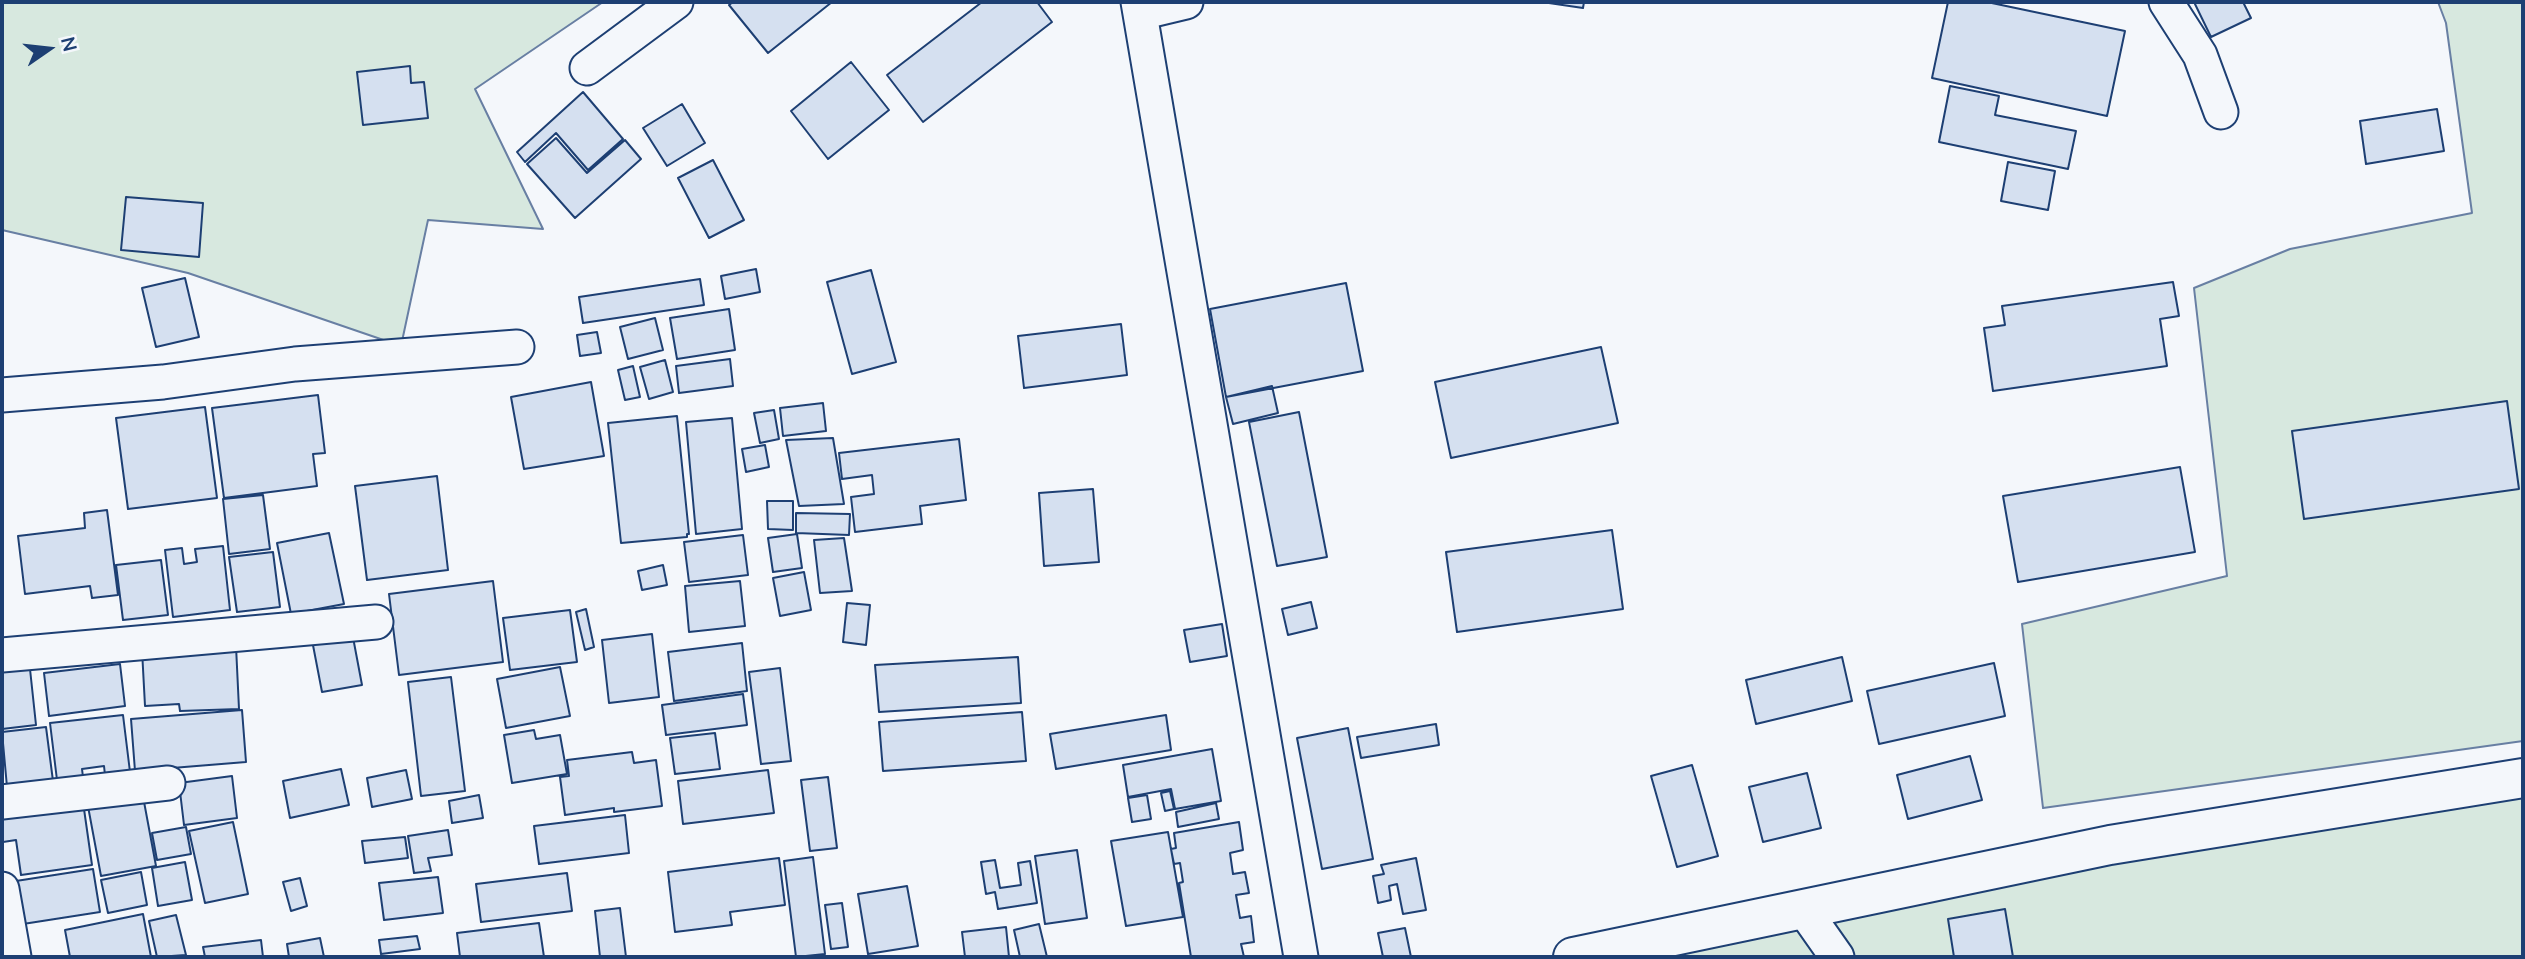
<!DOCTYPE html>
<style>
body{margin:0}
#map{position:relative;width:2525px;height:959px;overflow:hidden;background:#f4f7fb;font-family:Mulish,sans-serif}
canvas{display:block}
.frame{position:absolute;inset:0;border:4px solid #1d3f73;pointer-events:none}
.north{position:absolute;left:14px;top:14px;width:70px;height:70px;-webkit-text-stroke:5px #f4f7fb;paint-order:stroke;rotate:76deg;font-size:19px;font-weight:700;line-height:28px;text-align:center;color:#1d3f73}
.north::after{content:'';display:block;margin:auto;width:24px;height:32px;background:#1d3f73;clip-path:polygon(50% 0,100% 100%,50% 72%,0 100%)}
</style>
<div id="map">
<canvas width="2525" height="959"></canvas>
<div class="frame"></div>
<div class="north">N</div>
</div>
<script>
const context = document.querySelector('canvas').getContext('2d');
context.lineJoin = 'round';
function paint(path, color) {
  context.fillStyle = color;
  context.fill(path, 'evenodd');
}
function trace(path, color, width, dash) {
  context.strokeStyle = color;
  context.lineWidth = width;
  context.lineCap = dash ? 'butt' : 'round';
  context.setLineDash(dash || []);
  context.stroke(path);
}
const green = new Path2D(`
 M2 2H603L475 89 543 229 428 220 401 346 188 273 2 230Z
 M2438 2H2523V741L2043 808 2022 624 2227 576 2194 288 2290 249 2472 213 2446 23Z
 M2523 790V957H1566Z`);
const building = new Path2D(`
 M733 2H832L768 53 729 5Z
 M982 2H1037L1052 22 923 122 887 75Z
 M1542 2H1584L1583 8Z
 M1948 2H1987L2125 31 2107 116 1932 78Z
 M2194 2H2243L2251 18 2211 37Z
 M851 62 889 110 828 159 791 111Z
 M410 66 411 83 424 82 428 118 363 125 357 72Z
 M1950 86 1999 96 1995 115 2076 131 2068 169 1939 142Z
 M583 92 623 139 588 170 556 133 525 162 517 152Z
 M682 104 705 143 667 166 643 128Z
 M2437 109 2444 151 2366 164 2360 121Z
 M556 138 587 173 625 140 641 159 575 218 527 164Z
 M713 160 744 220 709 238 678 178Z
 M2008 162 2055 171 2048 210 2001 201Z
 M126 197 203 203 199 257 121 250Z
 M756 269 760 292 725 299 721 276Z
 M871 270 896 362 852 374 827 282Z
 M185 278 199 337 156 347 142 288Z
 M700 279 704 305 583 323 579 297Z
 M2173 282 2179 316 2160 319 2167 366 1993 391 1984 328 2005 325 2002 306Z
 M1346 283 1363 371 1226 397 1210 309Z
 M729 309 735 350 677 359 670 318Z
 M655 318 663 350 628 359 620 327Z
 M1121 324 1127 375 1024 388 1018 336Z
 M597 332 601 353 580 356 577 335Z
 M1601 347 1618 423 1451 458 1435 382Z
 M730 359 733 386 679 393 676 366Z
 M665 360 673 392 649 399 640 367Z
 M633 366 640 397 625 400 618 370Z
 M591 382 604 456 524 469 511 397Z
 M1272 386 1278 413 1233 424 1226 397Z
 M318 395 325 453 313 454 317 486 224 498 212 408Z
 M2507 401 2519 489 2304 519 2292 431Z
 M823 403 826 431 783 436 780 408Z
 M205 407 217 498 128 509 116 418Z
 M774 410 779 439 760 443 754 413Z
 M1299 412 1327 557 1277 566 1249 422Z
 M677 416 689 534H687V537L621 543 608 423Z
 M732 418 742 529 696 534 686 422Z
 M833 438 844 504 799 506 786 440Z
 M959 439 966 500 920 506 922 524 855 532 851 497 874 494 872 475 842 479 839 453Z
 M765 445 769 467 746 472 742 449Z
 M2180 467 2195 552 2018 582 2003 496Z
 M437 476 448 570 367 580 355 486Z
 M1093 489 1099 562 1044 566 1039 493Z
 M263 495 270 549 229 554 223 499Z
 M767 501H793V530L768 529Z
 M107 510 118 595 92 598 90 586 25 594 18 536 85 528 84 513Z
 M796 513 850 514 849 535 796 533Z
 M1612 530 1623 609 1457 632 1446 552Z
 M329 533 344 604 291 614 277 543Z
 M797 534 802 568 773 572 768 538Z
 M743 535 748 575 689 582 684 542Z
 M844 538 852 591 820 593 814 540Z
 M223 546 230 610 173 617 165 550 182 548 184 564 197 562 195 549Z
 M273 552 280 607 237 612 229 557Z
 M161 560 168 615 123 620 116 565Z
 M663 565 667 585 642 590 638 571Z
 M804 572 811 610 780 616 773 578Z
 M493 581 503 662 399 675 389 594Z
 M740 581 745 626 689 632 685 586Z
 M1311 602 1317 628 1288 635 1282 609Z
 M847 603 870 605 866 645 843 642Z
 M586 609 594 647 585 650 576 612Z
 M570 610 577 662 510 670 503 618Z
 M1222 624 1227 656 1190 662 1184 630Z
 M352 632 362 685 322 692 312 640Z
 M652 634 659 697 609 703 602 640Z
 M742 643 747 691 674 701 668 652Z
 M236 646 239 709 180 711 179 704 145 706 142 650Z
 M1018 657 1021 703 879 712 875 665Z
 M1842 657 1852 701 1756 724 1746 680Z
 M1994 663 2005 716 1879 744 1867 691Z
 M120 664 125 706 49 716 44 673Z
 M560 667 570 716 506 728 497 679Z
 M780 668 791 761 761 764 749 672Z
 M30 669 36 725 2 729V672Z
 M451 677 465 791 421 796 408 682Z
 M743 694 747 725 666 735 662 705Z
 M242 710 246 762 135 771 131 719Z
 M1022 712 1026 761 883 771 879 722Z
 M123 715 130 772 105 775 104 766 82 769 83 777 57 780 50 723Z
 M1166 715 1171 750 1056 769 1050 734Z
 M1436 724 1439 745 1361 758 1357 737Z
 M46 727 53 781 7 787 2 732Z
 M1348 728 1373 859 1322 869 1297 738Z
 M534 730 536 739 560 735 567 774 512 783 504 735Z
 M715 733 720 769 675 774 670 738Z
 M1212 749 1221 801 1175 809 1171 789 1128 797 1123 765Z
 M632 752 634 763 656 760 662 806 614 812V808L565 815 560 777 569 776 567 760Z
 M1970 756 1982 800 1908 819 1897 775Z
 M1692 765 1718 856 1677 867 1651 776Z
 M341 769 349 805 290 818 283 781Z
 M406 770 412 799 372 807 367 778Z
 M768 770 774 813 683 824 678 781Z
 M1807 773 1821 828 1763 842 1749 787Z
 M232 776 237 818 184 825 179 783Z
 M828 777 837 848 810 851 801 780Z
 M142 791 156 866 101 876 87 801Z
 M1170 791 1174 809 1165 811 1161 793Z
 M479 795 483 818 452 823 449 801Z
 M1147 795 1151 819 1132 822 1128 798Z
 M83 802 92 865 21 875 16 840 3 842 2 814Z
 M1216 803 1219 819 1178 827 1176 812Z
 M625 815 629 853 539 864 534 826Z
 M233 822 248 894 205 903 189 831Z
 M1239 822 1243 850 1230 853 1233 874 1245 872 1249 893 1236 895 1240 918 1251 916 1254 942 1241 944 1244 957H1191L1179 883 1183 882 1180 863 1174 864 1171 849 1176 848 1174 833Z
 M186 827 191 854 157 860 152 833Z
 M448 830 452 855 428 858 431 871 414 873 408 836Z
 M1168 832 1183 917 1126 926 1111 841Z
 M405 837 408 858 365 863 362 841Z
 M1077 850 1087 918 1045 924 1035 856Z
 M813 857 825 954 796 957 784 861Z
 M779 858 785 905 730 912 732 925 675 932 668 872Z
 M1416 858 1426 910 1403 914 1397 884 1389 886 1391 900 1378 903 1373 876 1384 874 1381 865Z
 M995 860 1000 888 1021 885 1018 863 1030 861 1037 903 998 909 995 892 986 894 981 862Z
 M185 862 192 900 158 906 152 868Z
 M93 869 100 912 23 924 16 881Z
 M141 872 147 905 108 913 101 880Z
 M567 873 572 911 481 922 476 884Z
 M438 877 443 913 384 920 379 883Z
 M300 878 307 906 291 911 283 882Z
 M907 886 918 946 868 954 858 894Z
 M842 903 848 947 831 949 825 905Z
 M620 908 626 957H600L595 911Z
 M2005 909 2013 957H1954L1948 919Z
 M143 914 151 957H70L65 930Z
 M176 915 186 955 157 957 149 921Z
 M539 923 544 957H460L457 933Z
 M1039 924 1047 957H1020L1014 930Z
 M1006 927 1009 957H965L962 932Z
 M1405 928 1411 957H1383L1378 933Z
 M417 936 420 949 381 954 379 940Z
 M320 938 324 957H289L287 944Z
 M261 940 263 957H205L203 947Z`);
const minor = new Path2D(`
 M1138 2 1301 957
 M2166 2 2200 55 2221 112
 M1140 13 1186 2
 M587 68 676 2
 M2 395 163 382 295 364 517 347
 M2 655 376 622
 M2 802 168 783
 M2 889 14 957
 M1804 910 1837 957`);
const tertiary = new Path2D(`
 M1573 957 2110 845 2523 778`);
paint(green, '#d7e8df');
trace(green, '#687fa3', 2);
paint(building, '#d5e0f0');
trace(building, '#1d3f73', 2);
trace(minor, '#1d3f73', 37);
trace(tertiary, '#1d3f73', 42);
trace(minor, '#f4f7fb', 33);
trace(tertiary, '#f4f7fb', 38);
</script>
